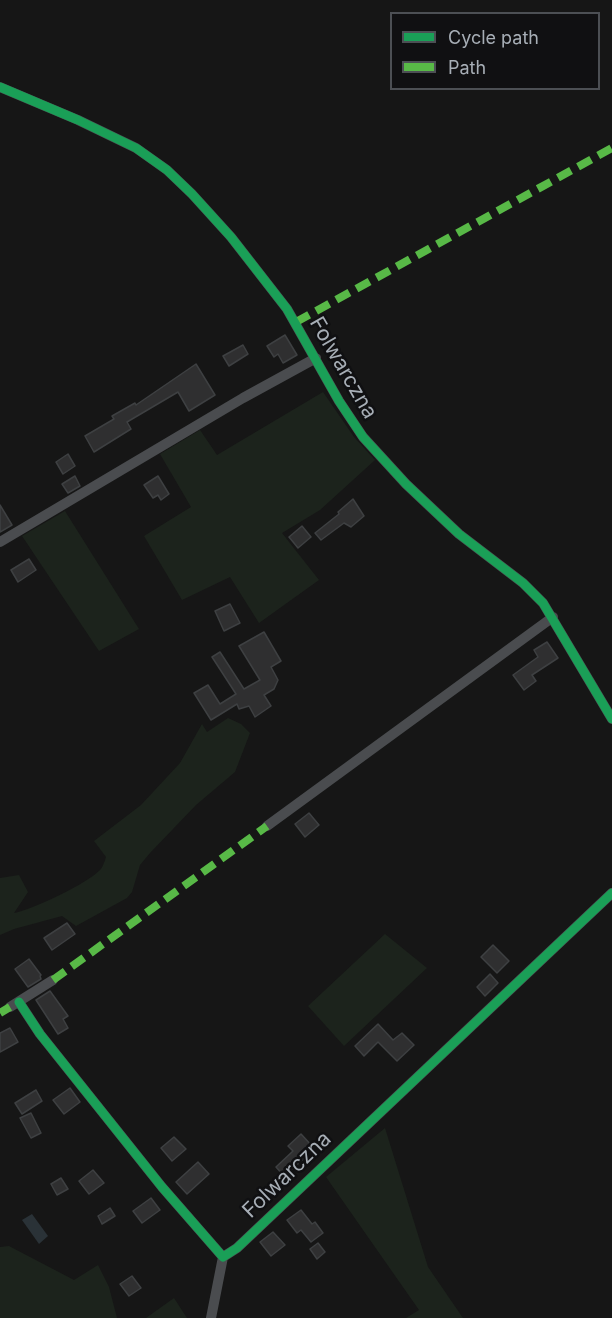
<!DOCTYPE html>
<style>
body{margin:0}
#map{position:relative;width:612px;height:1318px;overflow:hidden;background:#161616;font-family:Inter,sans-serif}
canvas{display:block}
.legend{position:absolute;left:390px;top:12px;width:210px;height:78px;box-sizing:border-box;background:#101012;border:2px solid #4c4f54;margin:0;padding:8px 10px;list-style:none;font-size:18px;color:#a7aeb6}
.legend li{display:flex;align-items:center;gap:12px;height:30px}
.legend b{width:30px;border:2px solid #4c4f54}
</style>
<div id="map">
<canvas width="612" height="1318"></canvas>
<ul class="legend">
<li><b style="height:8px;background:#1a9f57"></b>Cycle path</li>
<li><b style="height:8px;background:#58b947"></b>Path</li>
</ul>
</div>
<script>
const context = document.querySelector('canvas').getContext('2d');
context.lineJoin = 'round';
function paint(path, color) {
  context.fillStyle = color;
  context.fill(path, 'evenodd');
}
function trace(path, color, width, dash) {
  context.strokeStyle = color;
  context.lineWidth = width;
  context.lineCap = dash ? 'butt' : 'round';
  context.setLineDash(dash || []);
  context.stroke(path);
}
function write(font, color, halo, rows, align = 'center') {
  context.font = font + ' Inter,sans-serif';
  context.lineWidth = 5;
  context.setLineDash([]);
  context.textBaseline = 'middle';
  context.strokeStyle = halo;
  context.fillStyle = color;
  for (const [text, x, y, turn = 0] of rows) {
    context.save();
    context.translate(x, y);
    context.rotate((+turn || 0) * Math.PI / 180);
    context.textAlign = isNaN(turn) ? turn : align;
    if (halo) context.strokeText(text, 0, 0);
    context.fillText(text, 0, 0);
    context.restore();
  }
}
const green = new Path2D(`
 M323 392 354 437 375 460 320 510 282 533 319 580 259 623 230 577 182 600 144 536 191 507 160 454 200 430 217 455Z
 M65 511 139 629 99 651 22 536Z
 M228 718 241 724 250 733 235 772 196 805 150 853 140 865 132 892 127 898 76 926 62 916 14 929 0 935V878L19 875 28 892 14 913C32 910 88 883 100 870 103 867 105 860 106 857L94 841 141 805 180 763 202 724 207 732Z
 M385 934 427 968 344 1046 308 1006Z
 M385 1128 428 1267 463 1318H406L419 1310 326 1177Z
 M9 1246 74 1280 98 1265 109 1287 117 1318H0V1247Z
 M174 1298 187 1318H146Z`);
const water = new Path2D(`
 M32 1214 48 1236 39 1244 22 1220Z`);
const building = new Path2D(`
 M285 335 297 355 283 363 278 354 274 357 267 346Z
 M243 345 248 354 229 366 223 356Z
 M196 364 215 395 189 411 178 392 127 422 131 429 94 452 85 436 114 419 112 416 135 403 136 405Z
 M68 454 75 466 63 474 56 462Z
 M75 476 80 486 68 493 62 484Z
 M158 476 169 494 161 500 158 495 153 498 144 485Z
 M353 499 364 516 351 527 344 523 321 540 315 533 339 514 338 512Z
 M0 505 12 525 0 532Z
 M302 526 311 537 298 548 289 537Z
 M29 559 36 570 18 582 11 570Z
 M230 604 240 623 224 631 215 611Z
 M264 632 281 661 271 667 278 680 274 689 264 695 271 706 255 717 249 706 239 709 237 704 211 720 194 693 208 685 220 704 236 694 212 657 220 652 244 689 260 680 239 646Z
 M547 642 558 658 532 675 536 681 524 690 513 675 538 657 534 650Z
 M309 813 319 825 305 837 295 824Z
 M67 923 75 934 52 950 44 938Z
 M493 945 509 961 497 973 481 957Z
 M29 959 41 975 40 976 41 979 28 987 15 969Z
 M490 974 498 983 485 996 477 987Z
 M50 991 68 1016 63 1019 68 1028 58 1034 36 1000Z
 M378 1024 393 1040 402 1033 414 1045 397 1061 378 1042 364 1056 355 1046Z
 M10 1028 18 1042 0 1052V1033Z
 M70 1088 80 1102 64 1114 53 1100Z
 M36 1090 42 1101 22 1114 15 1103Z
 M31 1113 41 1133 31 1138 20 1118Z
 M301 1134 313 1147 306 1153 308 1155 284 1176 276 1167 293 1151 288 1146Z
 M174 1137 186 1149 172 1161 161 1148Z
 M198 1162 209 1174 187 1194 176 1182Z
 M93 1170 104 1183 89 1194 79 1181Z
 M61 1178 68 1189 57 1195 51 1184Z
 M151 1198 160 1210 142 1223 133 1211Z
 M110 1208 115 1216 102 1224 98 1216Z
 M301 1210 312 1224 315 1222 323 1233 311 1242 301 1230 297 1233 287 1220Z
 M273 1232 285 1245 271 1256 260 1242Z
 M318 1243 325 1252 317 1259 310 1249Z
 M132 1276 141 1288 129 1296 120 1284Z`);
const street = new Path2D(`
 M0 87 78 120 136 148 167 170 192 194 231 237 287 309 339 401 363 437 406 484 459 534 523 583 543 603 612 719
 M0 542 243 398 316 358
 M267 826 553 617
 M19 1002 40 1034 162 1187 223 1257 237 1248 612 893
 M10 1007 53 980
 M211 1318 223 1257`);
const quiet = new Path2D(`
 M296 322 612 148
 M53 980 267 826
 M0 1013 10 1007`);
const cycleway = new Path2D(`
 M0 87 78 120 136 148 167 170 192 194 231 237 287 309 339 401 363 437 406 484 459 534 523 583 543 603 612 719
 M19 1002 40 1034 162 1187 223 1257 237 1248 612 893`);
const streetNames = [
 ["Folwarczna",343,368,60],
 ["Folwarczna",287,1175,-44]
];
paint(green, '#1c231c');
paint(water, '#2a3237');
paint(building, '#2f2f30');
trace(building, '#3e4042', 1.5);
trace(street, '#4a4c4f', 10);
trace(quiet, '#58b947', 8, [15, 8]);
trace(cycleway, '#1a9f57', 9);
write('21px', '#a7aeb6', '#101012', streetNames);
</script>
